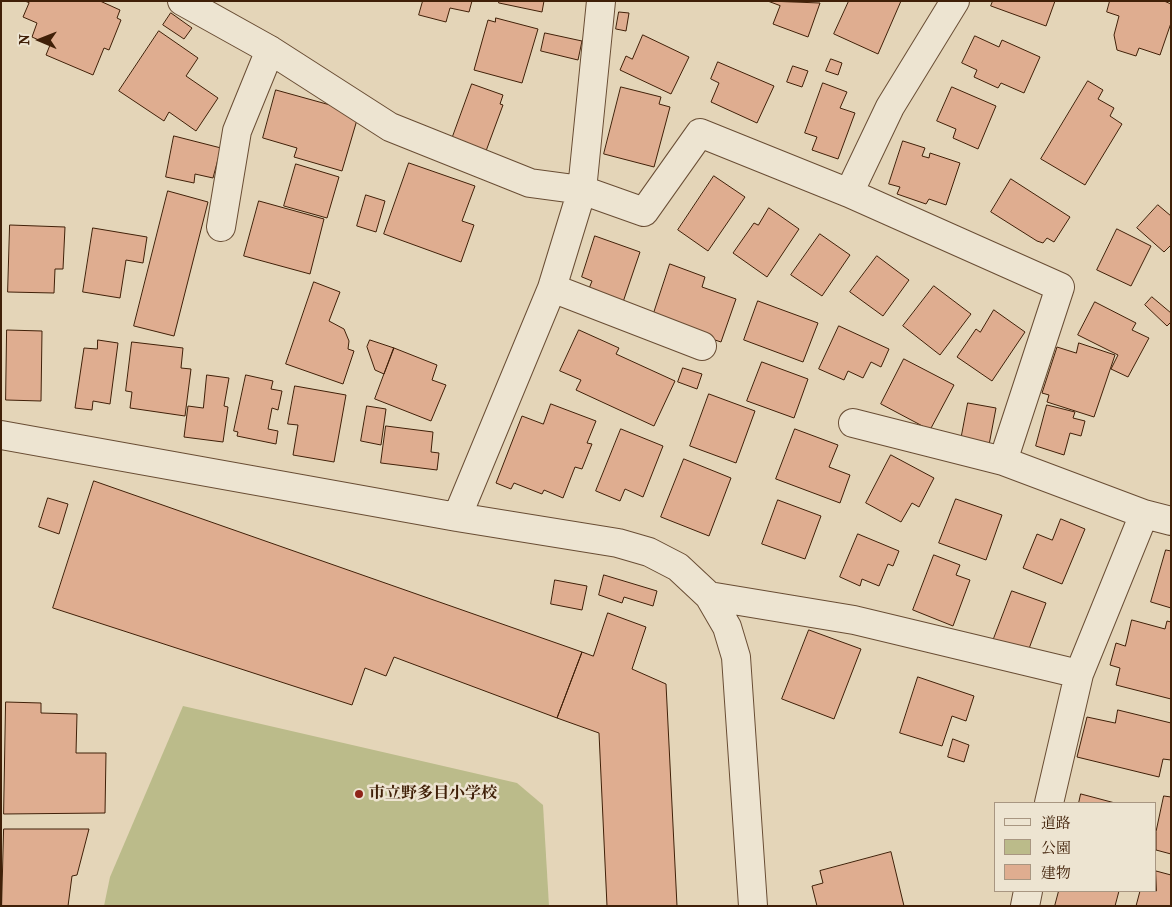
<!DOCTYPE html>
<meta charset="utf-8">
<style>
body{margin:0}
#map{position:relative;width:1172px;height:907px;overflow:hidden;background:#e4d5b8;font-family:"IM FELL French Canon","Noto Serif JP",serif}
canvas{display:block}
.frame{position:absolute;inset:0;border:2px solid #402008;pointer-events:none}
.legend{position:absolute;left:994px;top:802px;width:162px;height:90px;box-sizing:border-box;background:#ede4d1;border:1px solid #a89681;margin:0;padding:6px 9px;list-style:none;font-size:15px;color:#402008}
.legend li{display:flex;align-items:center;gap:10px;height:25px}
.legend b{width:25px;border:1px solid #a89681}
.north{position:absolute;left:15px;top:15px;width:50px;height:50px;-webkit-text-stroke:4px #ede4d1;paint-order:stroke;rotate:271deg;font-size:14px;font-weight:700;line-height:20px;text-align:center;color:#402008}
.north::after{content:'';display:block;margin:auto;width:18px;height:22px;background:#402008;clip-path:polygon(50% 0,100% 100%,50% 72%,0 100%)}
</style>
<div id="map">
<canvas width="1172" height="907"></canvas>
<div class="frame"></div>
<ul class="legend">
<li><b style="height:6px;background:#ede4d1"></b>道路</li>
<li><b style="height:14px;background:#bbbb8a"></b>公園</li>
<li><b style="height:14px;background:#dfad90"></b>建物</li>
</ul>
<div class="north">N</div>
</div>
<script>
const context = document.querySelector('canvas').getContext('2d');
context.lineJoin = 'round';
function paint(path, color) {
  context.fillStyle = color;
  context.fill(path, 'evenodd');
}
function trace(path, color, width, dash) {
  context.strokeStyle = color;
  context.lineWidth = width;
  context.lineCap = dash ? 'butt' : 'round';
  context.setLineDash(dash || []);
  context.stroke(path);
}
function write(font, color, halo, rows, align = 'center') {
  context.font = font + ' "IM FELL French Canon","Noto Serif JP",serif';
  context.lineWidth = 5;
  context.setLineDash([]);
  context.textBaseline = 'middle';
  context.strokeStyle = halo;
  context.fillStyle = color;
  for (const [text, x, y, turn = 0] of rows) {
    context.save();
    context.translate(x, y);
    context.rotate((+turn || 0) * Math.PI / 180);
    context.textAlign = isNaN(turn) ? turn : align;
    if (halo) context.strokeText(text, 0, 0);
    context.fillText(text, 0, 0);
    context.restore();
  }
}
const green = new Path2D(`
 M183 706 517 783 543 805 549 906H104L110 877Z`);
const building = new Path2D(`
 M25 1H100L120 10 117 18 121 20 109 50 104 48 93 75 46 55 50 45 32 37 37 23 23 17 29 3Z
 M423 1H472L469 12 450 8 446 22 419 15Z
 M499 1H544L542 12 499 3Z
 M768 1 820 3 808 37 773 24 780 6Z
 M849 1H901L878 54 834 34Z
 M993 1H1055L1046 26 991 6Z
 M1110 1H1164L1171 4V23L1160 55 1139 48 1136 56 1117 50 1114 35 1119 16 1107 12Z
 M619 12 629 13 626 31 616 29Z
 M171 13 192 28 184 39 163 25Z
 M496 18 538 29 522 83 474 70 488 20 495 22Z
 M159 31 198 58 186 76 218 98 196 131 169 112 164 121 119 91Z
 M545 33 582 41 578 60 541 51Z
 M643 35 689 57 671 94 620 70 626 56 632 59Z
 M975 36 999 47 1002 40 1040 57 1024 93 1001 83 998 88 974 77 977 70 962 63Z
 M831 59 842 63 838 75 826 71Z
 M718 62 774 86 757 123 711 102 719 83 711 79Z
 M793 66 808 71 802 87 787 82Z
 M1088 81 1103 90 1098 99 1114 108 1110 116 1122 124 1085 185 1041 159Z
 M823 83 847 92 840 108 855 113 838 159 812 150 817 137 805 133Z
 M472 84 503 95 500 104 503 105 486 151 452 139Z
 M621 87 661 97 659 104 670 107 654 167 604 154Z
 M952 87 996 106 978 149 953 138 956 129 937 121Z
 M276 90 359 113 342 171 294 157 297 148 263 138Z
 M174 136 221 148 213 178 195 174 194 183 166 177Z
 M903 141 925 148 922 156 929 158 930 153 960 163 946 205 929 199 926 204 897 194 900 187 889 184Z
 M409 163 475 186 462 221 474 225 461 262 384 234Z
 M296 164 339 177 327 218 284 206Z
 M714 176 745 197 708 251 678 230Z
 M1011 179 1070 217 1054 242 1047 238 1043 243 1037 241 991 212Z
 M168 191 208 202 174 336 134 326Z
 M366 195 385 201 376 232 357 226Z
 M259 201 324 219 310 274 244 256Z
 M1158 205 1171 216V245L1164 252 1137 228Z
 M769 208 799 229 767 277 733 253 754 223 758 225Z
 M10 225 65 227 63 269H55L54 293 8 292Z
 M93 228 147 237 143 263 126 260 120 298 83 292Z
 M1117 229 1151 246 1131 286 1097 270Z
 M820 234 850 255 822 296 791 275Z
 M595 236 640 252 621 308 586 296 592 281 582 277Z
 M877 256 909 280 883 316 850 292Z
 M670 264 705 277 702 287 736 299 721 342 652 319Z
 M314 282 340 292 329 321 344 329 349 341 348 349 354 351 343 384 286 364Z
 M934 286 971 314 940 355 903 326Z
 M1152 297 1171 313V322L1167 326 1145 305Z
 M758 301 818 323 803 362 744 340Z
 M1095 302 1136 323 1132 330 1149 338 1128 377 1111 369 1118 355 1078 335Z
 M994 310 1025 332 992 381 957 357 976 329 980 332Z
 M839 326 889 349 881 367 871 362 863 378 848 371 844 380 819 369Z
 M7 330 42 331 41 401 6 400Z
 M579 330 619 348 616 354 675 381 654 426 576 390 581 380 560 371Z
 M98 340 118 343 110 404 93 401 92 410 75 408 84 348 97 349Z
 M370 340 394 348 384 374 375 370 367 347Z
 M132 342 183 348 181 368 191 369 185 416 130 408 132 392 126 391Z
 M1079 343 1115 355 1094 417 1047 402 1049 395 1042 393 1057 347 1076 353Z
 M394 348 437 365 432 380 446 385 431 421 375 399Z
 M904 359 954 385 930 430 881 404Z
 M762 362 808 379 794 418 747 401Z
 M683 368 702 374 697 389 678 382Z
 M207 375 229 378 224 406 228 407 223 442 184 437 188 406 203 408Z
 M246 375 273 381 271 389 282 391 278 410 272 408 268 429 278 431 276 444 237 436 238 432 234 431Z
 M295 386 346 395 334 462 293 455 298 425 288 424Z
 M709 394 755 411 736 463 690 446Z
 M968 403 996 408 989 445 961 440Z
 M551 404 596 421 587 443 592 444 582 469 575 467 563 498 544 490 542 494 514 483 511 489 496 483 522 416 543 424Z
 M1047 405 1075 412 1073 418 1085 421 1081 436 1070 433 1064 455 1036 446Z
 M367 406 386 409 381 445 361 441Z
 M386 426 433 432 431 452 439 453 437 470 381 463Z
 M621 429 663 446 643 497 625 489 620 501 596 491Z
 M795 429 838 445 829 467 850 475 840 503 776 479Z
 M891 455 934 478 919 507 912 503 901 522 866 503Z
 M684 459 731 478 709 536 661 517Z
 M94 481 582 652 557 718 394 657 386 676 365 668 352 705 53 608Z
 M48 498 68 504 59 534 39 527Z
 M956 499 1002 515 986 560 939 543Z
 M778 500 821 516 805 559 762 544Z
 M1061 519 1085 529 1062 584 1023 568 1037 534 1052 540Z
 M858 534 899 551 893 566 888 564 879 586 862 579 860 586 840 577Z
 M1166 550 1171 551V608L1151 602Z
 M934 555 960 565 956 575 970 580 953 626 913 610Z
 M604 575 657 591 653 606 624 597 622 603 599 595Z
 M555 580 587 586 582 610 551 604Z
 M1012 591 1046 603 1027 654 993 641Z
 M608 613 646 627 632 669 666 684 677 906H607L599 733 557 718 582 652 593 656Z
 M1132 620 1165 629 1167 621 1171 622V699L1116 685 1120 668 1110 665 1116 643 1125 646Z
 M809 630 861 649 834 719 782 699Z
 M918 677 974 696 966 721 952 716 942 746 900 733Z
 M6 702 41 703V713L77 714 76 753H106L105 813 4 814Z
 M1118 710 1171 723V760L1163 759 1159 777 1077 757 1087 717 1115 723Z
 M953 739 969 745 964 762 948 757Z
 M1081 794 1115 803H1079Z
 M1164 796 1171 797V854L1156 850V832Z
 M4 829H89L77 875 72 876 68 906H2Z
 M891 852 904 906H817L812 886 823 883 820 871Z
 M1156 871 1171 875V906H1136L1140 891H1156Z
 M1059 891H1119L1115 906H1055Z`);
const minor = new Path2D(`
 M182 1 270 50 390 127 530 183 582 190 552 288 457 517
 M601 1 582 190 644 212 700 133 849 193
 M955 1 890 107 849 193 1060 287 1003 461
 M221 227 237 131 270 50
 M552 288 702 346
 M853 423 1003 461 1144 514
 M1 435 457 517 618 543 649 552 678 567 709 596 727 627 736 657 753 906
 M709 596 854 620 1079 674 1144 514 1171 521
 M1049 803 1079 674
 M1025 906 1028 891`);
const markers = [
 [359,794,5,"#8f2418"]
];
const poiNames = [
 ["市立野多目小学校",369,794]
];
paint(green, '#bbbb8a');
paint(building, '#dfad90');
trace(building, '#402008', 1);
trace(minor, '#694d34', 30);
trace(minor, '#ede4d1', 28);
for (const [x, y, r, color] of markers) {
  const dot = new Path2D();
  dot.arc(x, y, r, 0, 2 * Math.PI);
  context.fillStyle = color;
  context.fill(dot);
  trace(dot, '#ede4d1', 2);
}
write('bold 16px', '#402008', '#ede4d1', poiNames, 'left');
</script>
